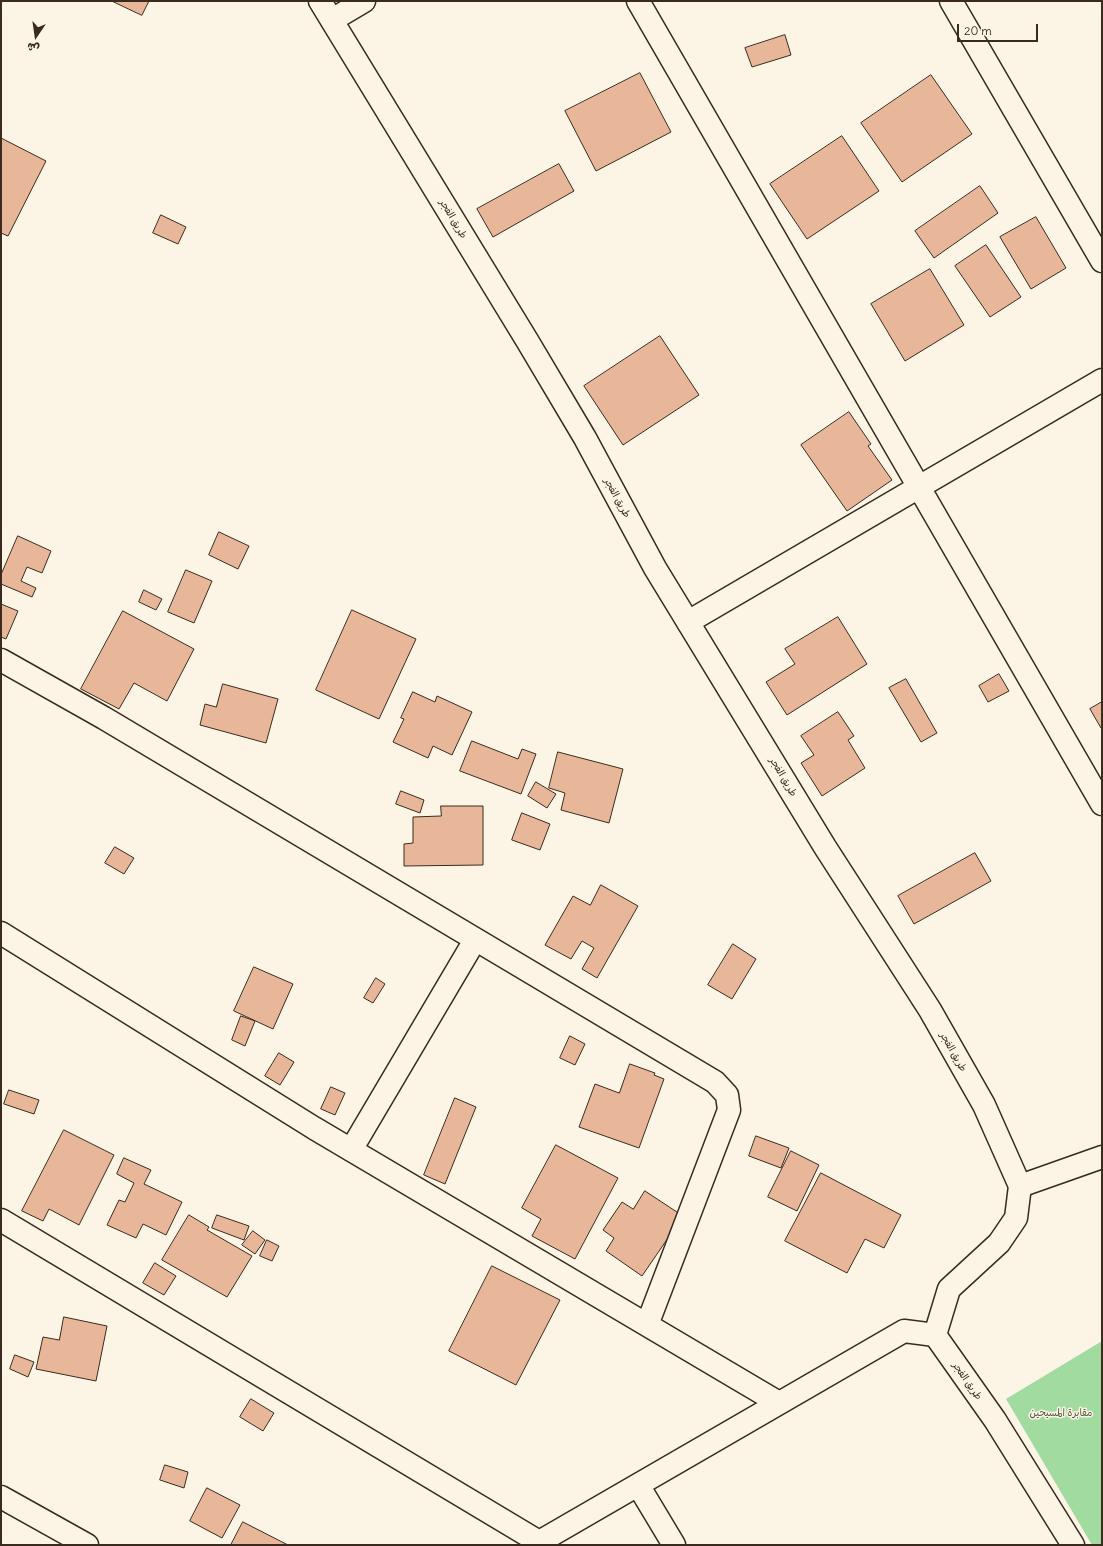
<!DOCTYPE html>
<meta charset="utf-8">
<style>
body{margin:0}
#map{position:relative;width:1103px;height:1546px;overflow:hidden;background:#fcf5e5;font-family:Delius,"Playpen Sans Arabic",sans-serif}
canvas{display:block}
.frame{position:absolute;inset:0;border:2px solid #3b2a1e;pointer-events:none}
.north{position:absolute;left:16px;top:16px;width:40px;height:40px;-webkit-text-stroke:3px #fcf5e5;paint-order:stroke;rotate:193deg;font-size:11px;font-weight:700;line-height:16px;text-align:center;color:#3b2a1e}
.north::after{content:'';display:block;margin:auto;width:14px;height:18px;background:#3b2a1e;clip-path:polygon(50% 0,100% 100%,50% 72%,0 100%)}
.scale{position:absolute;left:957px;top:24px;width:81px;height:18px;box-sizing:border-box;border:2px solid #3b2a1e;border-top:0;padding-left:5px;font-size:12px;line-height:14px;white-space:nowrap;color:#3b2a1e;-webkit-text-stroke:3px #fcf5e5;paint-order:stroke}
</style>
<div id="map">
<canvas width="1103" height="1546"></canvas>
<div class="frame"></div>
<div class="north">ش</div>
<div class="scale">20 m</div>
</div>
<script>
const context = document.querySelector('canvas').getContext('2d');
context.lineJoin = 'round';
function paint(path, color) {
  context.fillStyle = color;
  context.fill(path, 'evenodd');
}
function trace(path, color, width, dash) {
  context.strokeStyle = color;
  context.lineWidth = width;
  context.lineCap = dash ? 'butt' : 'round';
  context.setLineDash(dash || []);
  context.stroke(path);
}
function write(font, color, halo, rows, align = 'center') {
  context.font = font + ' Delius,"Playpen Sans Arabic",sans-serif';
  context.lineWidth = 3;
  context.setLineDash([]);
  context.textBaseline = 'middle';
  context.strokeStyle = halo;
  context.fillStyle = color;
  for (const [text, x, y, turn = 0] of rows) {
    context.save();
    context.translate(x, y);
    context.rotate((+turn || 0) * Math.PI / 180);
    context.textAlign = isNaN(turn) ? turn : align;
    if (halo) context.strokeText(text, 0, 0);
    context.fillText(text, 0, 0);
    context.restore();
  }
}
const green = new Path2D(`
 M1102 1341V1545H1092L1006 1399Z`);
const building = new Path2D(`
 M112 1H149L142 15Z
 M785 35 791 55 752 67 745 48Z
 M640 73 671 132 596 171 565 111Z
 M931 75 972 134 902 182 861 123Z
 M842 136 879 191 807 239 770 184Z
 M1 138 46 161 8 236 1 233Z
 M559 164 574 191 493 237 477 209Z
 M980 186 998 213 934 258 915 231Z
 M161 215 186 227 178 244 153 233Z
 M1036 217 1066 268 1031 289 1000 237Z
 M986 245 1021 297 990 317 955 266Z
 M930 269 964 325 905 361 871 304Z
 M660 336 699 395 623 445 584 386Z
 M849 412 871 444 868 446 892 480 847 511 801 445Z
 M219 532 249 546 238 569 209 555Z
 M18 536 51 551 42 573 27 567 21 581 36 588 32 597 1 584V575Z
 M186 570 212 581 194 623 168 612Z
 M144 590 162 599 156 610 139 602Z
 M1 604 18 611 6 639 1 637Z
 M352 610 416 639 379 719 316 690Z
 M123 611 194 649 167 701 134 683 119 709 81 689Z
 M838 617 867 664 787 715 766 682 795 664 785 649Z
 M999 674 1009 691 988 702 979 686Z
 M906 679 937 733 921 742 889 688Z
 M223 684 278 699 266 743 200 725 205 704 216 707Z
 M413 692 435 702 437 696 472 712 452 755 433 746 428 758 393 742 404 719 401 718Z
 M1102 702V728H1101L1090 709Z
 M838 712 854 736 848 740 865 768 822 796 801 763 814 755 801 736Z
 M472 741 518 759 522 749 536 754 521 794 460 771Z
 M558 752 623 769 609 823 561 810 565 793 549 788Z
 M536 782 556 794 547 808 528 796Z
 M401 791 424 800 420 813 396 804Z
 M441 806H483V865L404 866V844L413 843V817L441 816Z
 M522 813 550 824 540 850 512 840Z
 M115 847 134 858 124 874 105 863Z
 M975 853 991 881 914 924 898 896Z
 M601 885 638 906 597 978 582 969 594 948 582 941 571 959 545 945 573 896 590 905Z
 M733 944 756 959 732 999 708 985Z
 M254 967 293 984 273 1029 234 1011Z
 M376 978 385 984 373 1003 364 998Z
 M241 1016 255 1021 245 1046 232 1040Z
 M570 1036 585 1044 575 1065 560 1058Z
 M279 1053 294 1062 280 1085 265 1076Z
 M630 1064 655 1073 654 1075 664 1079 639 1148 579 1127 595 1084 619 1093Z
 M331 1087 345 1093 335 1115 321 1109Z
 M9 1090 39 1100 34 1114 4 1104Z
 M455 1098 476 1107 445 1184 424 1175Z
 M64 1130 114 1155 79 1225 49 1209 43 1221 22 1211Z
 M756 1136 789 1148 781 1168 749 1156Z
 M556 1145 618 1178 575 1259 532 1236 541 1219 522 1208Z
 M791 1151 819 1165 797 1211 768 1197Z
 M124 1158 151 1170 144 1184 182 1202 166 1235 143 1224 136 1238 107 1225 119 1200 125 1202 134 1183 117 1174Z
 M821 1173 901 1215 884 1248 865 1239 847 1273 785 1241Z
 M645 1191 683 1216 642 1276 606 1251 614 1238 603 1230 622 1202 633 1209Z
 M189 1215 209 1227 207 1230 252 1256 227 1297 162 1260Z
 M217 1215 249 1226 244 1240 212 1228Z
 M253 1231 265 1240 255 1254 242 1245Z
 M267 1240 279 1246 272 1261 260 1256Z
 M155 1263 176 1276 164 1295 143 1283Z
 M492 1266 560 1300 516 1385 449 1351Z
 M64 1317 107 1326 96 1381 36 1369 43 1337 59 1340Z
 M15 1355 34 1362 28 1377 10 1369Z
 M251 1399 274 1413 263 1431 240 1417Z
 M165 1465 188 1472 184 1488 160 1480Z
 M207 1488 240 1505 222 1538 190 1521Z
 M243 1522 288 1545H231Z`);
const minor = new Path2D(`
 M638 1 1102 804
 M951 1 1102 261
 M332 20 364 1
 M688 622 1102 380
 M1 660 104 718 715 1082 727 1095 729 1110 647 1325
 M1 933 314 1128 779 1403
 M351 1150 475 940
 M1020 1186 1102 1157
 M1 1220 539 1542
 M638 1485 674 1545
 M1 1497 87 1545
 M534 1545 904 1331 935 1335`);
const tertiary = new Path2D(`
 M320 1 528 342 585 438 655 568 825 847 930 1010 984 1105 1020 1186 1016 1218 999 1243 949 1289 935 1335 995 1420 1073 1545`);
const streetNames = [
 ["طريق الفجر",453,219,59],
 ["طريق الفجر",617,498,61],
 ["طريق الفجر",783,777,59],
 ["طريق الفجر",953,1052,60],
 ["طريق الفجر",967,1381,55]
];
const parkNames = [
 ["مقابرة المسيحين",1061,1413]
];
paint(green, '#a1dba0');
paint(building, '#e8b799');
trace(building, '#3b2a1e', 1);
trace(minor, '#3b2a1e', 25);
trace(tertiary, '#3b2a1e', 25);
trace(minor, '#fcf5e5', 22);
trace(tertiary, '#fcf5e5', 22);
write('10px', '#3b2a1e', '#fcf5e5', streetNames);
write('10px', '#54563e', '#fcf5e5', parkNames);
</script>
